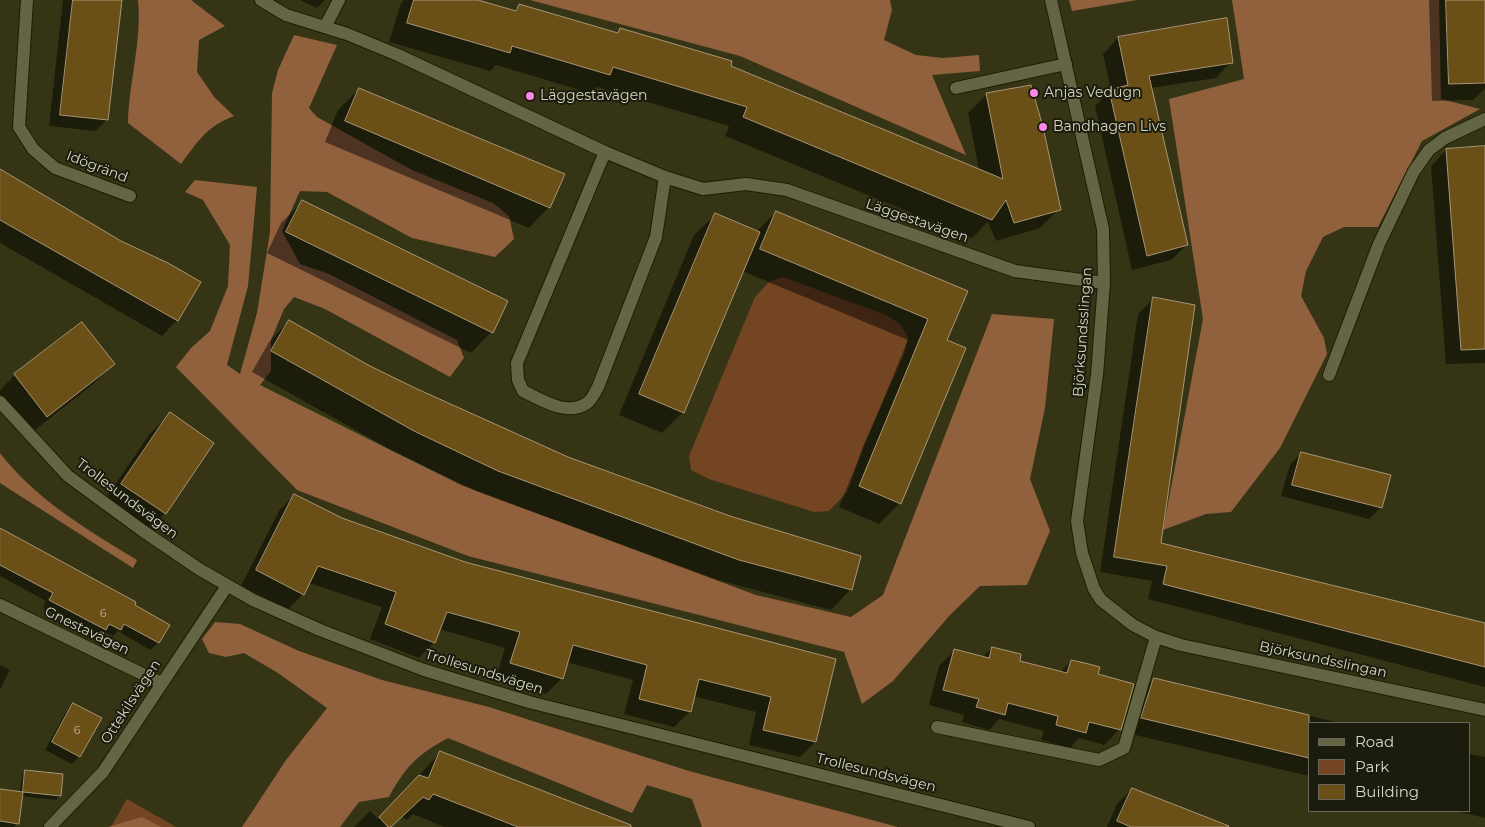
<!DOCTYPE html>
<meta charset="utf-8">
<style>
body{margin:0}
#map{position:relative;width:1485px;height:827px;overflow:hidden;background:#353516;font-family:Montserrat,sans-serif}
canvas{display:block}
.legend{position:absolute;left:1308px;top:722px;width:162px;height:90px;box-sizing:border-box;background:#1c1c0e;border:1px solid #676757;margin:0;padding:6px 9px;list-style:none;font-size:15px;color:#d7d7c5}
.legend li{display:flex;align-items:center;gap:10px;height:25px}
.legend b{width:25px;border:1px solid #676757}
</style>
<div id="map">
<canvas width="1485" height="827"></canvas>
<ul class="legend">
<li><b style="height:6px;background:#646544"></b>Road</li>
<li><b style="height:14px;background:#744523"></b>Park</li>
<li><b style="height:14px;background:#6a4f17"></b>Building</li>
</ul>
</div>
<script>
const context = document.querySelector('canvas').getContext('2d');
context.lineJoin = 'round';
function paint(path, color) {
  context.fillStyle = color;
  context.fill(path, 'evenodd');
}
function trace(path, color, width, dash) {
  context.strokeStyle = color;
  context.lineWidth = width;
  context.lineCap = dash ? 'butt' : 'round';
  context.setLineDash(dash || []);
  context.stroke(path);
}
function write(font, color, halo, rows, align = 'center') {
  context.font = font + ' Montserrat,sans-serif';
  context.lineWidth = 4;
  context.setLineDash([]);
  context.textBaseline = 'middle';
  context.strokeStyle = halo;
  context.fillStyle = color;
  for (const [text, x, y, turn = 0] of rows) {
    context.save();
    context.translate(x, y);
    context.rotate((+turn || 0) * Math.PI / 180);
    context.textAlign = isNaN(turn) ? turn : align;
    if (halo) context.strokeText(text, 0, 0);
    context.fillText(text, 0, 0);
    context.restore();
  }
}
const green = new Path2D(`
 M783 277 886 315 900 324 908 337 904 355 863 446 848 491 829 511 814 512 709 479 691 470 689 456 755 297 769 282Z
 M127 799 176 827H111Z`);
const forest = new Path2D(`
 M138 0H191L225 26 199 40 197 72 215 98 234 116C207 126 198 141 181 164L128 123C129 82 142 41 138 0Z
 M530 0H890L892 10 884 40 916 55 943 58 979 55 980 71 932 75 966 155 740 56Z
 M1069 0H1137L1072 11Z
 M1232 0H1439L1441 99 1480 109 1422 141 1378 227H1344L1323 237 1306 271 1301 296 1324 338 1327 354 1280 448 1231 512 1206 514 1163 530 1203 319 1169 99 1244 79Z
 M294 35 337 45 309 108 317 117 412 170 493 203 509 216 514 239 495 257 412 238 327 192 300 191 282 231 300 264 329 274 457 340 464 358 450 377 325 309 294 297 284 309 271 340V371L260 385 461 485 756 595 851 617 883 595 992 314 1054 319 1045 408 1030 479 1050 531 1027 585 980 586 950 615 893 681 862 704 844 652 468 556 297 490 176 367 191 348 210 331 228 286 230 245 203 200 185 192 195 180 257 187 248 286 227 365 240 374 257 313 270 232 272 93 278 70Z
 M0 453C35 499 89 531 137 560L133 568 0 483Z
 M215 622 240 624 299 651 382 680 489 707 689 771 898 827H702L692 799 647 785 632 813 448 738C418 754 405 767 389 797L359 802 340 827H242L286 760 327 708 278 673 244 653 226 657 209 653 202 639Z
 M142 817 161 827H108Z`);
const shadow = new Path2D(`
 M63 0H120L107 120 95 131 49 126Z
 M300 0H325L317 8Z
 M404 0H473L513 12 519 5 616 34 620 29 729 67 979 170 968 113 986 95 1059 209 1040 228 996 241 988 222 972 238 725 136 729 126 597 87 590 93 496 65 490 71 389 42 401 3Z
 M1429 0H1485V88L1473 100 1432 101Z
 M1226 20 1231 62 1216 78 1151 88 1187 245 1171 260 1132 270 1095 106 1111 90 1103 54 1118 38Z
 M359 89 549 207 529 228 325 142 338 110Z
 M1485 147V363L1446 364 1431 166 1446 150Z
 M0 170 177 320 162 336 0 243Z
 M302 202 491 332 471 353 267 253 281 223Z
 M776 212 966 292 946 341 900 503 879 524 839 507 908 340 742 271 683 412 662 433 619 415 694 235 715 215 756 232Z
 M1153 299 1160 543 1485 624V687L1148 599 1152 581 1100 572 1138 314Z
 M289 321 367 366 851 589 831 610 718 580 476 491 393 451 252 372 269 342Z
 M81 323 113 364 92 385 26 437 0 404V390L15 375Z
 M170 414 165 513 144 534 101 505 149 435Z
 M1301 453 1381 507 1369 519 1281 496 1290 465Z
 M294 495 342 519 465 564 834 660 815 742 800 757 749 745 756 712 693 696 689 712 674 727 624 714 633 680 566 662 562 678 546 694 496 678 505 648 439 629 434 642 419 658 370 639 382 607 309 583 303 594 288 609 241 586 279 511Z
 M0 529 168 625 158 643 150 650 118 631 113 636 103 631 97 637 43 608 46 601 0 576Z
 M992 648 1018 662 1060 673 1071 661 1097 675 1120 729 1104 745 1079 738 1070 748 1041 740 1044 731 999 719 989 730 962 722 964 715 929 705 939 666 954 651 982 658Z
 M0 665 10 670 0 690Z
 M1155 679 1340 723H1309V776L1127 733 1139 695Z
 M74 704 79 757 72 764 45 750 66 712Z
 M440 753 630 827H444L413 814 407 820 402 817 391 827H354L370 811 378 819Z
 M1469 754 1485 757V818L1455 811H1469Z
 M26 772 62 775 60 796 56 800 21 796 17 823 14 827H0V791L20 793 22 775Z
 M1132 789 1228 827H1107L1117 804Z`);
const building = new Path2D(`
 M73 0H122L108 120 60 115Z
 M414 0H478L516 11 519 4 618 33 620 28 732 61 731 66 1003 179 986 93 1031 85 1043 127 1061 210 1014 223 1006 200 992 220 743 117 747 107 613 67 610 75 512 46 510 53 407 23Z
 M1446 0H1485V83L1449 84Z
 M1227 18 1233 63 1149 76 1188 245 1147 256 1109 90 1128 85 1118 37Z
 M359 88 565 174 550 208 345 121Z
 M1485 146V349L1461 350 1446 149Z
 M0 169 121 241 168 263 201 282 178 321 0 220Z
 M302 200 508 301 493 333 286 232Z
 M776 211 968 291 947 340 966 348 901 504 859 486 928 319 760 249Z
 M715 213 760 232 684 413 639 394Z
 M1153 297 1195 305 1161 543 1485 623V667L1163 584 1167 566 1114 557Z
 M289 320 368 365 415 388 568 457 730 516 861 556 852 590 739 560 498 471 414 431 271 351Z
 M82 322 115 364 47 417 14 374Z
 M170 412 214 443 166 514 121 484Z
 M1301 452 1391 475 1382 508 1292 485Z
 M294 494 342 518 465 562 836 659 816 742 763 730 771 697 699 679 691 712 639 699 647 665 573 645 563 679 510 663 520 632 447 612 435 643 385 624 396 592 318 566 304 595 256 570Z
 M0 528 136 602 135 605 170 625 159 643 124 624 121 630 109 624 106 630 49 600 53 593 0 565Z
 M992 647 1021 654 1020 661 1067 673 1071 660 1085 663 1100 667 1098 674 1134 684 1121 730 1089 722 1086 733 1056 725 1058 716 1008 703 1005 715 976 707 979 699 943 690 954 649 989 658Z
 M1154 678 1309 715V758L1141 718Z
 M73 703 102 718 80 757 52 742Z
 M440 751 631 825V827H518L433 794 429 800 423 797 391 827H388L379 817 419 775 428 778Z
 M25 770 63 774 61 796 23 792Z
 M1132 788 1229 826 1228 827H1131L1117 821Z
 M0 789 23 792 19 824 0 821Z`);
const service = new Path2D(`
 M325 27 339 0
 M956 88 1066 64`);
const minor = new Path2D(`
 M27 0 19 127 33 149 55 168 130 196
 M261 0 286 15 347 34 398 55 605 152 665 177 703 189 746 184 787 190 1015 271 1104 283
 M1051 0 1103 229 1104 283 1097 375 1077 521 1082 553 1094 589 1101 600 1133 625 1156 637 1181 645 1485 710
 M605 152 517 363 518 380 523 391C542 400 567 417 587 403 592 400 595 392 598 387L656 237 665 177
 M1329 375 1379 244 1414 171 1429 150 1445 138 1485 119
 M0 402 68 476 143 531 199 569 253 600 320 630 424 670 529 702 1029 827
 M0 605 161 683
 M937 727 1099 760 1124 748 1156 637
 M50 827 103 772 227 586`);
const markers = [
 [1034,93,5,"#fb87e6"],
 [530,96,5,"#fb87e6"],
 [1043,127,5,"#fb87e6"]
];
const numberNames = [
 ["6",103,614],
 ["6",77,731]
];
const poiNames = [
 ["Anjas Vedugn",1044,93],
 ["Läggestavägen",540,96],
 ["Bandhagen Livs",1053,127]
];
const streetNames = [
 ["Idögränd",97,167,21],
 ["Läggestavägen",917,221,19],
 ["Björksundsslingan",1083,332,-86],
 ["Trollesundsvägen",127,499,37],
 ["Gnestavägen",87,631,26],
 ["Björksundsslingan",1323,660,12],
 ["Trollesundsvägen",484,672,17],
 ["Ottekilsvägen",131,702,-57],
 ["Trollesundsvägen",876,773,14]
];
paint(green, '#744523');
paint(forest, '#91613e');
paint(shadow, '#0007');
paint(building, '#6a4f17');
trace(building, '#a79575', 1);
trace(service, '#1d1d00', 14);
trace(minor, '#1d1d00', 14);
trace(service, '#646544', 12);
trace(minor, '#646544', 12);
for (const [x, y, r, color] of markers) {
  const dot = new Path2D();
  dot.arc(x, y, r, 0, 2 * Math.PI);
  context.fillStyle = color;
  context.fill(dot);
  trace(dot, '#1c1c0e', 2);
}
write('11px', '#bcb59a', null, numberNames);
write('14px', '#d7d7c5', '#1c1c0e', poiNames, 'left');
write('14px', '#d7d7c5', '#1c1c0e', streetNames);
</script>
